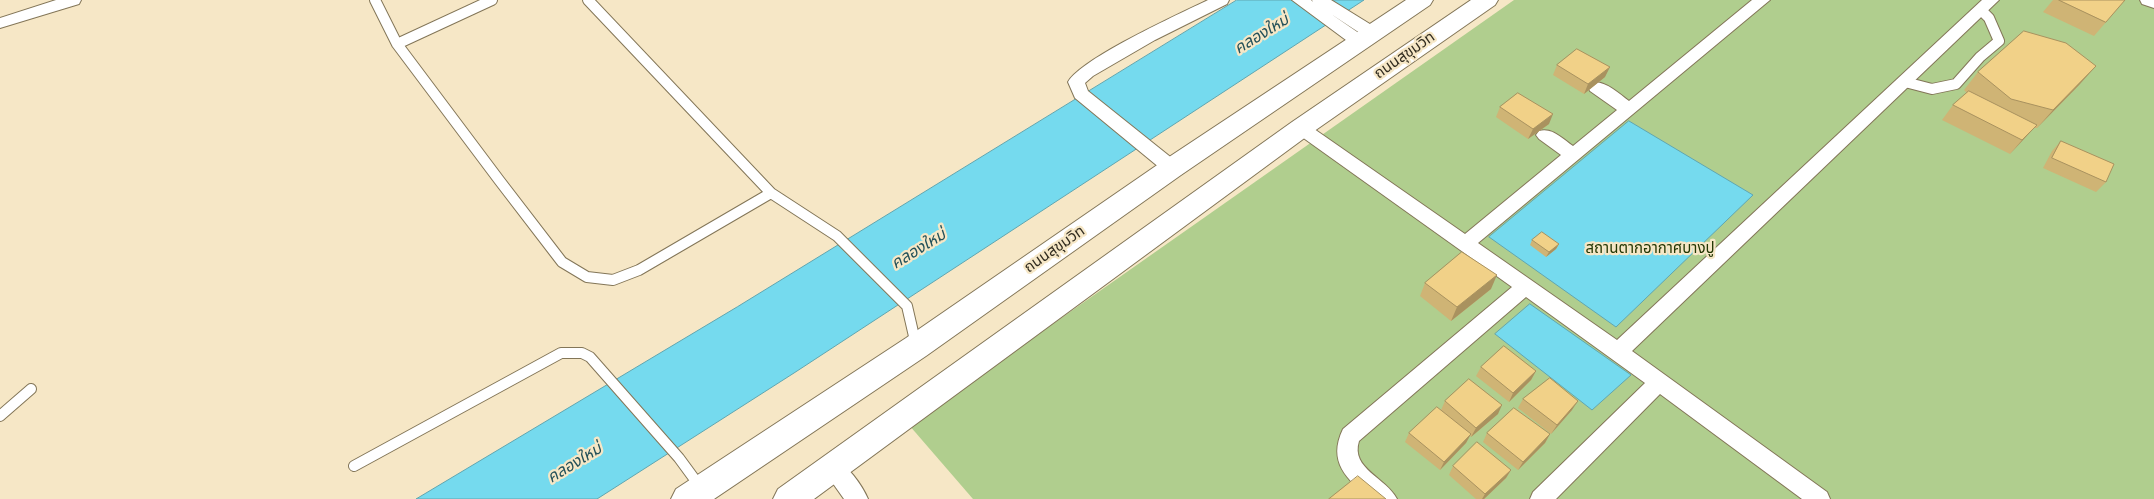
<!DOCTYPE html>
<meta charset="utf-8">
<style>
body{margin:0}
canvas{display:block;background:#f6e7c6}
</style>
<canvas width="2154" height="499"></canvas>
<script>
const context = document.querySelector('canvas').getContext('2d');
context.lineJoin = 'round';
function paint(path, color) {
  context.fillStyle = color;
  context.fill(path, 'evenodd');
}
function trace(path, color, width, dash) {
  context.strokeStyle = color;
  context.lineWidth = width;
  context.lineCap = dash ? 'butt' : 'round';
  context.setLineDash(dash || []);
  context.stroke(path);
}
function write(font, color, halo, rows, align = 'center') {
  context.font = font + ' Jost,"Noto Sans Thai",sans-serif';
  context.lineWidth = 4.5;
  context.setLineDash([]);
  context.textBaseline = 'middle';
  context.strokeStyle = halo;
  context.fillStyle = color;
  for (const [text, x, y, turn = 0] of rows) {
    context.save();
    context.translate(x, y);
    context.rotate((+turn || 0) * Math.PI / 180);
    context.textAlign = isNaN(turn) ? turn : align;
    if (halo) context.strokeText(text, 0, 0);
    context.fillText(text, 0, 0);
    context.restore();
  }
}
const green = new Path2D(`
 M1514 0H2154V499H973L909 425Z`);
const water = new Path2D(`
 M1237 0H1364L794 373 597 499H416L737 307Z
 M1629 121 1753 195 1616 327 1489 237Z
 M1530 304 1631 375 1592 410 1495 334Z`);
const lane = new Path2D(`
 M375 0 397 44 499 180 562 262 587 277 613 280 639 270 771 193
 M588 0 771 193 837 236 907 306 916 345
 M397 44 492 0
 M1905 82 1932 89 1956 84 1980 57 1999 41 1989 18 1981 10
 M0 416 31 389
 M354 466 561 353H582L590 357 679 458 701 488`);
const street = new Path2D(`
 M56 0H81L79 4 0 28V18Z
 M1208 0H1229L1227 4 1155 40 1093 76 1085 83 1088 91 1178 163 1181 168 1178 173 1172 175 1166 173 1075 98 1068 82C1082 58 1179 14 1208 0Z
 M1292 0H1311L1313 2 1312 0H1331L1378 29 1380 33 1378 37 1372 38 1366 37 1331 14 1366 38 1368 42 1366 46 1360 47 1354 46Z
 M1752 0H1770L1478 243 1617 340 1982 0H1999L1632 351 1827 492 1830 499H1802L1660 394 1556 499H1530L1533 492 1645 383 1526 297 1359 441C1350 469 1387 478 1397 499H1370C1347 479 1327 462 1343 429L1512 287 1295 132 1292 128 1295 124 1301 122 1307 124 1465 234 1561 155 1539 139 1536 135 1539 131C1552 127 1563 139 1573 146L1617 110 1590 91 1588 87 1590 83C1604 79 1618 93 1629 101Z
 M2140 0H2154V8L2142 4Z
 M833 458C847 464 862 485 868 499H844L822 468 825 461Z`);
const highway = new Path2D(`
 M1406 0H1433L1430 5 1181 175 926 356 714 499H671L676 489 906 338 1163 161Z
 M1471 0H1498L1495 5 1310 134 814 499H773L778 489 1292 122Z`);
const wall = new Path2D(`
 M2053 0H2125L2094 36 2043 12Z
 M1557 65 1605 77 1584 94 1553 75Z
 M1978 72 2080 84 2037 128H2034L2010 154 1942 120 1953 105 1967 93 1964 90Z
 M1500 107 1549 124 1528 139 1496 117Z
 M2061 141 2106 182 2096 192 2043 168 2052 151Z
 M1532 240 1559 244 1556 249 1546 257 1530 245Z
 M1425 283 1491 289 1451 321 1420 296Z
 M1481 367 1536 371 1531 380 1509 402 1476 376Z
 M1523 399 1572 410 1551 434 1518 408Z
 M1445 401 1498 414 1471 437 1470 435 1466 443 1440 470 1405 442 1409 433 1441 410Z
 M1487 433 1550 434 1545 443 1518 470 1483 442Z
 M1453 466 1511 470 1506 478 1484 499H1476L1449 475Z`);
const shadedWall = new Path2D(`
 M2096 66 2080 84 2037 128 2053 110Z
 M1610 67 1605 77 1584 94 1588 84Z
 M1553 114 1549 124 1528 139 1533 129Z
 M2037 125 2024 139 2010 154 2022 140Z
 M1559 244 1556 249 1546 257 1549 252Z
 M1497 275 1491 289 1451 321 1457 307Z
 M1536 371 1531 380 1509 402 1513 393Z
 M1578 401 1572 410 1551 434 1557 425Z
 M1502 405 1498 414 1471 437 1476 428Z
 M1471 434 1466 443 1440 470 1444 462Z
 M1550 434 1545 443 1518 470 1523 462Z
 M1511 470 1506 478 1484 499H1482L1485 494Z`);
const building = new Path2D(`
 M2059 0H2125L2106 22Z
 M2024 31 2066 43 2096 66 2053 110 2011 99 1978 72Z
 M1577 49 1610 67 1588 84 1557 65Z
 M1969 91 2037 125 2022 140 1953 105Z
 M1518 93 1553 114 1533 129 1500 107Z
 M2061 141 2114 164 2106 182 2052 158Z
 M1542 232 1559 244 1549 252 1532 240Z
 M1462 252 1497 275 1457 307 1425 283Z
 M1504 346 1536 371 1513 393 1481 367Z
 M1550 378 1578 401 1557 425 1523 399Z
 M1469 379 1502 405 1476 428 1445 401Z
 M1437 407 1471 434 1444 462 1409 433Z
 M1514 408 1550 434 1523 462 1487 433Z
 M1477 442 1511 470 1485 494 1453 466Z
 M1358 476 1386 499H1329Z`);
const streetNames = [
 ["ถนนสุขุมวิท",1405,56,-35],
 ["ถนนสุขุมวิท",1055,250,-35]
];
const parkNames = [
 ["สถานตากอากาศบางปู",1650,249]
];
const waterNames = [
 ["คลองใหม่",1262,35,-32],
 ["คลองใหม่",919,250,-32],
 ["คลองใหม่",575,464,-32]
];
paint(green, '#b0ce8e');
paint(water, '#75daee');
trace(water, '#61a6b0', 1);
trace(lane, '#837658', 12);
trace(street, '#837658', 2);
trace(highway, '#837658', 2);
trace(lane, '#fff', 10);
paint(street, '#fff');
paint(highway, '#fff');
paint(wall, '#cfb475');
paint(shadedWall, '#a9925f');
paint(building, '#f1d188');
trace(building, '#a9925f', 1);
write('15px', '#312c1f', '#f6e7c6', streetNames);
write('15px', '#243704', '#f6e7c6', parkNames);
write('italic 16px', '#235059', '#f6e7c6', waterNames);
</script>
